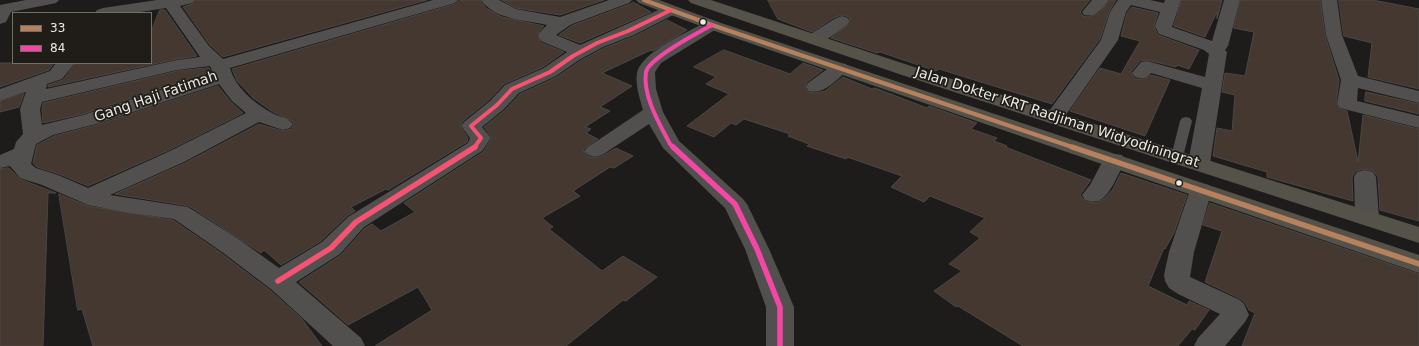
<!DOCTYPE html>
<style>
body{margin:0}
#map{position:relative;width:1419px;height:346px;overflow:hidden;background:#1e1c1a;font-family:"DejaVu Sans",sans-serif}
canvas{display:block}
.legend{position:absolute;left:12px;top:12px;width:140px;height:52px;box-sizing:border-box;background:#201d18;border:1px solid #726f6a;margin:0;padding:5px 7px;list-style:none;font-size:12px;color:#eceae6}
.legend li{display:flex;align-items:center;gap:8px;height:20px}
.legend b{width:20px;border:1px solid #726f6a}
</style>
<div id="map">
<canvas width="1419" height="346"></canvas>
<ul class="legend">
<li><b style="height:5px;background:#b6815c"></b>33</li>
<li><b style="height:5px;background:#f346a5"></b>84</li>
</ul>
</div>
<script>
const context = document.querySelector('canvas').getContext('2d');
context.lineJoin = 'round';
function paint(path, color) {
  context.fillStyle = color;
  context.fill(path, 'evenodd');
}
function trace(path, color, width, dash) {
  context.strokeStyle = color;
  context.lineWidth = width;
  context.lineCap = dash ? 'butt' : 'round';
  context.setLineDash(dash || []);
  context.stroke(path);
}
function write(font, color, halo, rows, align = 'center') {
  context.font = font + ' "DejaVu Sans",sans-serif';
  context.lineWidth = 3.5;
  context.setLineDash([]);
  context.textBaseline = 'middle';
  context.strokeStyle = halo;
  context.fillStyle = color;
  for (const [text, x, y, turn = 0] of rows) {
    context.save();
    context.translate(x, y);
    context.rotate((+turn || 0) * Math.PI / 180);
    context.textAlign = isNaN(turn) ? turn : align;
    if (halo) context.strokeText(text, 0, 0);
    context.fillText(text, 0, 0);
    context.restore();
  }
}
const building = new Path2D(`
 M196 0H427L223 57 210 45 183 7 192 4Z
 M460 0H480L486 8 502 17 544 26 538 33 540 42 564 52 543 67 504 84 489 100 463 121 460 126 468 138 467 142 388 190 386 189 351 207 355 211 347 216 321 241 281 265 264 250 261 253 189 206 115 194 185 163 259 124 283 131 291 129 294 124 292 121 273 112 253 98 237 81 232 69 455 4Z
 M502 0H604L560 15 516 8Z
 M768 0H1090L1080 12 1083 16 1088 17 1099 13 1110 0H1116L1109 12 1100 39 1052 104 939 69 936 71 892 56 880 52 877 53 831 38 851 22 849 17 842 15 835 17 812 32 778 19Z
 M1182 0H1222L1217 19V12L1205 37 1174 26Z
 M1241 0H1320L1325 35 1339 80 1336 104 1340 109 1347 111 1358 162 1363 115 1419 129V221L1380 210 1378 177 1373 171 1365 169 1356 171 1352 177 1353 201 1267 177V172L1213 156 1217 128 1232 131 1235 95 1222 92 1225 73 1245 76 1254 32 1234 28Z
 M1339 0H1373L1419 9V89L1368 77 1372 43 1344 36Z
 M633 2 651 12 580 43 559 35 571 26 630 4Z
 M1132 7 1158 13 1154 26 1158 35 1199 50 1189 69 1177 65 1176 67 1147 60 1140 61 1131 72 1134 78 1137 79H1144L1151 75 1170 80 1145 136 1070 111 1100 68 1121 74 1140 41 1121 36 1127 13Z
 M160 10H165L197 56 177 59 48 87V85L63 80 76 63H151V32Z
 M667 20 687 30 653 51 651 50 602 73 632 86 600 107 610 111 585 127 591 129 586 133 598 139 583 150 587 156 595 158 602 156 616 148 633 156 614 168 610 167 573 191 580 196 542 218 553 227 549 229 602 271 623 256 657 277 626 301 623 300 566 346H375L432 310 418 287 348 325 299 282 341 255 365 228 372 224 381 231 415 212 404 203 483 152 492 138 484 127 505 110 520 94 557 77 580 61 604 48 635 36Z
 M724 50 790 74 803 63 823 70 807 82 805 88 808 92 814 93 825 91 843 77 872 89 875 88 883 91 927 108 929 106 977 123 971 129 997 138 994 141 1007 146 1005 147 1091 180 1080 195 1085 201 1096 203 1105 198 1113 189 1121 173 1187 195 1174 233 1165 249 1164 248 1148 286 1187 305 1189 301 1209 310 1195 330 1192 329 1178 346H1023L958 306 956 307 934 291 962 271 949 264 980 238 970 232 985 218 930 196 924 202 891 187 902 176 847 157 846 159 807 146 809 144 788 136 790 134 744 119 736 125 731 123 714 137 687 126 729 94 706 84 716 77 694 67Z
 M0 63H54L49 70 0 87Z
 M209 68 211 72 83 114 43 123 42 109 43 103 177 71Z
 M218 86 231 102 243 113 167 151 88 186 59 174 37 167 33 163 37 145 54 136 96 125Z
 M1366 92 1419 104V114L1365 101Z
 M24 94 19 107 0 112V102Z
 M9 168 20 179 56 193H48L43 346H0V169Z
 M59 194 88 206 173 220 221 253 271 291 302 319 322 346H93L82 309 78 310Z
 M1210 203 1419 274V346H1242L1255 313 1249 310 1245 303 1241 299 1205 282 1222 231 1203 225Z`);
const service = new Path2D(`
 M1186 117 1190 118 1192 121 1183 157 1181 160H1173L1171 157 1180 121 1182 118Z`);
const minor = new Path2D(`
 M26 0H59L56 3 11 12 6 22 0 24V5Z
 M157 0H195L192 3 180 6 209 46 223 59 433 0H458L455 3 230 68C235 87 254 103 272 113 279 117 288 117 293 124L290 128 283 130 259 122 184 162 110 195 188 207 240 240 279 268 322 242 348 217 468 143 470 138 461 126 464 122 490 101 505 85 544 68 567 52 541 41 539 37V33L547 25C526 20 495 20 481 0H499L516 9 560 17 609 0H632L629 3 570 25 556 35 580 45 665 7 671 5 677 7 679 10 677 13 634 35 603 47 579 60 556 76 519 93 504 109 482 127 491 138 482 151 364 227 340 254 296 282 361 338 365 346H333L272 290 222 252 174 219 130 213 88 205 42 185 20 178 10 166 0 168V155L14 149 16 142 23 134 20 109 26 92 0 101V89L50 71 56 63H75L62 79 47 84 46 89 177 60 200 57 166 8 134 13H95L97 10 103 8ZM210 66 213 73 83 115 42 125 40 109 42 102 177 70ZM219 84 232 101 246 113 168 152 88 188 58 175 36 168 31 164 36 144 53 135 96 124Z
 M1092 0H1109C1102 9 1096 18 1084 15L1082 12Z
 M1118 0H1150L1164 3 1165 0H1181L1172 27 1212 41 1224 0H1240L1228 46 1225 50 1227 52 1210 163 1207 168 1199 169 1191 168 1188 163 1202 88 1151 73C1146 79 1142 79 1135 77L1132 73 1141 62 1147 61 1205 77 1209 54 1204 50 1159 34 1155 26 1160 12 1131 5 1126 12 1118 40 1061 122 1054 124 1047 122 1044 118 1101 40 1110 12Z
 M1321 0H1337L1342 35 1358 76 1419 91V103L1358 88 1357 101 1419 116V128L1340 108 1337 104 1341 80 1326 35Z
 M842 16 848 18 850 21 848 24C837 32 823 46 809 43L807 39 809 35 836 18Z
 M712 20 718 22 720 25 718 28 661 63 655 72 656 89 663 112 679 141 743 199 747 204 769 249 794 307V346H766V307L745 249 725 208 663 148 649 124 602 155 595 157 588 155 584 151 588 147 643 110C640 99 635 85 637 73 640 53 690 31 706 22Z
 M840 63 846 64 849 68 846 72C835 81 824 95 808 91L806 87 808 83 834 64Z
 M1114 154 1122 155 1125 160C1120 170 1111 195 1100 200 1095 203 1090 201 1085 200L1082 195 1090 185 1106 155Z
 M1365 170 1373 172 1376 177 1379 217 1375 222 1367 225 1359 222 1355 217 1354 177 1357 172Z
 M1201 183 1209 185 1212 190 1194 252 1190 277 1240 300 1244 304 1249 315 1245 322 1225 346H1194L1198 338 1220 314 1178 294 1169 288 1165 281 1164 275 1169 252 1190 190 1193 185Z`);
const primary = new Path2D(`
 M636 0H659L718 22 1419 255V273L706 28 639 3Z
 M688 0H711L914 67 1419 227V243L902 75 691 3Z`);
const bus1Far1 = new Path2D(`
 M644 0 712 25 1075 148`);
const bus1 = new Path2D(`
 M1072 147 1419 264`);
const bus2Far1 = new Path2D(`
 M674 148 670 144C660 125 642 95 646 72 649 58 698 33 712 25`);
const bus2 = new Path2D(`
 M673 147 735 204 757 249 780 307V346`);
const bus3Far1 = new Path2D(`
 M474 148 481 138 471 126 497 105 512 89 550 72 573 56 597 43 628 31 671 10`);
const bus3 = new Path2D(`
 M278 281 331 248 356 222 475 147`);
const markers = [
 [703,22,3.5,"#eceae6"],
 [1179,183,3.5,"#eceae6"]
];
const streetNames = [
 ["Gang Haji Fatimah",156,97,-19],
 ["Jalan Dokter KRT Radjiman Widyodiningrat",1057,118,18]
];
paint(building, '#443831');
trace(building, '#4a4846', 1);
paint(service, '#52504e');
paint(minor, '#52504e');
paint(primary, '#55524a');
trace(bus1Far1, '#b6815c', 4);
trace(bus1, '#b6815c', 5.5);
trace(bus2Far1, '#f346a5', 4);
trace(bus2, '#f346a5', 5.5);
trace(bus3Far1, '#f65372', 4);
trace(bus3, '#f65372', 5.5);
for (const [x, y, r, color] of markers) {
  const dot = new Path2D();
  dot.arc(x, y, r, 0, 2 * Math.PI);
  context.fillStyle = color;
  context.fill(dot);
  trace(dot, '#201d18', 1.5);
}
write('14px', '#eceae6', '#201d18', streetNames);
</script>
